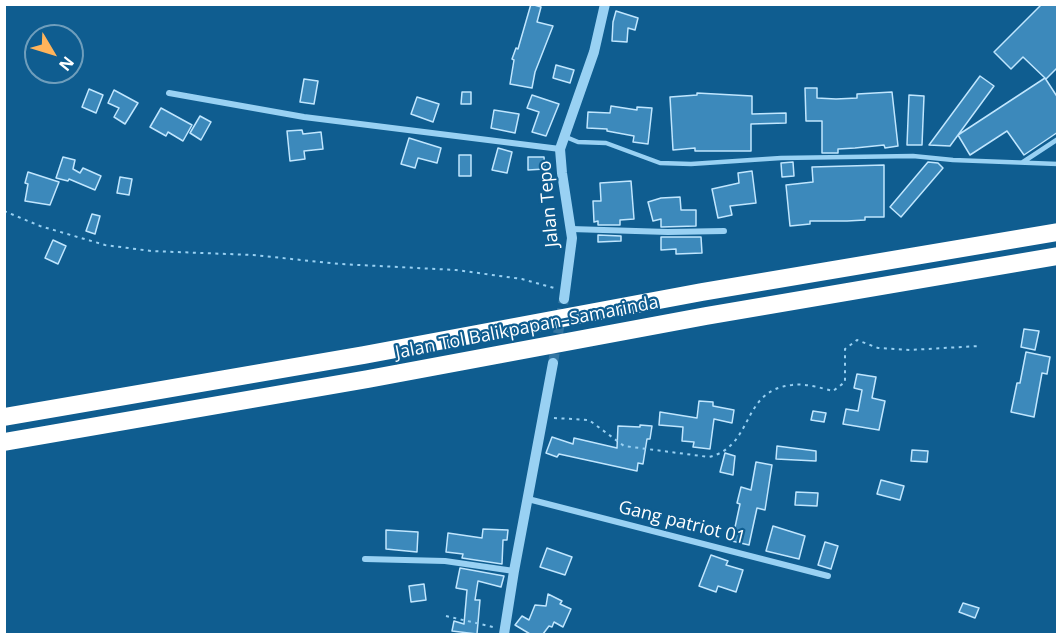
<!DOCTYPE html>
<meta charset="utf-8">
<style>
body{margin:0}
#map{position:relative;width:1062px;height:639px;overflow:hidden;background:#0f5d90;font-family:"Open Sans",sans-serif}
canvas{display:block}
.frame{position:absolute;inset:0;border:6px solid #fff;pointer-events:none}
.north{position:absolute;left:24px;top:24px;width:60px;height:60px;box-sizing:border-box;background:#0f5d90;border:2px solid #6f9ebc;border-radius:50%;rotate:128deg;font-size:16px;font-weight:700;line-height:24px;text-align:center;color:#fff}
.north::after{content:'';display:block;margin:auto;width:21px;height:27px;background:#ffb45b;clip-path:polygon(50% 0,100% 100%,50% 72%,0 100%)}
</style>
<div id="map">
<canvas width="1062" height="639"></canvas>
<div class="frame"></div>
<div class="north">N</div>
</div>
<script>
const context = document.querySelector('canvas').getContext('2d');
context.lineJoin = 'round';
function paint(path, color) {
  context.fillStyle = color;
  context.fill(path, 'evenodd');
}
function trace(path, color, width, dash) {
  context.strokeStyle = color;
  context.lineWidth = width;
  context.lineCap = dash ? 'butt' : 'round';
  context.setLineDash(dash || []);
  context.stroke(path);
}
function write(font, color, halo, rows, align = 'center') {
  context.font = font + ' "Open Sans",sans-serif';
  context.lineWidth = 4.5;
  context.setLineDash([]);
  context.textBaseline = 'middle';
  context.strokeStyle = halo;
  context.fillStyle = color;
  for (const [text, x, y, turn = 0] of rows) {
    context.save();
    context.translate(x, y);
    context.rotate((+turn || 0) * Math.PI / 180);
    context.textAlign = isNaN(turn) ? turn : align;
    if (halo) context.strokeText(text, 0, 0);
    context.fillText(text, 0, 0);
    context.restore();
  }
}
const building = new Path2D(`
 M531 4 541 7 537 22 553 26 535 72 532 88 510 84 514 60 512 59 516 48 518 49Z
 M1042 4H1058V67L1046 79 1023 57 1011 69 994 52Z
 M616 11 638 18 635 30 628 28 627 42 612 41 613 22Z
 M556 65 574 70 570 83 553 78Z
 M980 76 994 86 958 135 1045 78 1058 98V132L1024 155 1007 131 970 155 958 135 950 146 929 145Z
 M304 79 318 81 314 104 300 102Z
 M805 88H817V98L836 99 857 98V94L892 92 898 146 885 148 884 145 855 148 838 149V153H822V121H806Z
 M89 89 103 95 96 113 82 107Z
 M114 90 138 103 125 124 114 117 119 108 108 103Z
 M462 92H471V104H461Z
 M697 93 752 96V114L786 113V123L751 124V151H695V148L673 150 670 97 697 95Z
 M532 95 559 104 546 136 532 132 539 112 527 108Z
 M909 95 924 96 922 145H907Z
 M417 97 439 104 433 122 411 114Z
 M611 106 637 110V107L652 108 648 144 633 142 634 136 607 131V129L587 128 588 112 610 113Z
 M161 108 192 125 183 141 168 132 166 136 150 127Z
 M494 110 519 114 515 133 491 128Z
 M200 116 211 122 201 140 190 133Z
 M302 130 303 134 321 132 323 149 304 151 305 159 290 161 287 131Z
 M409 138 441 148 437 163 418 158 415 168 401 164Z
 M498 148 512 152 507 173 492 170Z
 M459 155H471V176H459Z
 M63 157 75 160 73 169 80 173 83 168 101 176 95 190 69 179 68 181 56 178Z
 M528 157H544L545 169 528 170Z
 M793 162 794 176 782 177 781 163Z
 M928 162 938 163 943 168 901 217 890 207Z
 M884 165V217H865V220L847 221H810V224L790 226 786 185 813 182 812 167Z
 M752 171 756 203 730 206 732 215 718 218 712 189 739 183 738 173Z
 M28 172 59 182 50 205 25 201 28 184 25 183Z
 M120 177 132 179 129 195 117 193Z
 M631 181 634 219 620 220V225H598V221L594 222 593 201H601L600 183Z
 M680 197 681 210H696V226L661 227V219L653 221 648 202 661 198Z
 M92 214 100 216 95 234 86 231Z
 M598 235 621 236V241L598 242Z
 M661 237H701L702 253 676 254V249L661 250Z
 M53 240 66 246 58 264 45 258Z
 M1024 329 1039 331 1035 350 1021 347Z
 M1026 352 1050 357 1047 374 1042 373 1034 417 1011 412 1017 383H1020Z
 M857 374 876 377 872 398 885 401 879 430 843 424 846 409 858 411 862 390 854 388Z
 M699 401 713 402V406L734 410 732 423 714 419 710 449 693 447 694 442 682 441 683 427 659 425 660 412 697 418Z
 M813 411 826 413 824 422 811 420Z
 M640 425 652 426 650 439H647L643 464 638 463 637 471 559 454 557 457 546 453 552 437 573 444 574 438 617 448 618 426 640 427Z
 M777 446 816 451V461L776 459Z
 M912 450 928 451 927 462 911 461Z
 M725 453 735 456 733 475 720 472Z
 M756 462 772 465 765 510 757 508 749 545 732 541 740 504 737 503 741 487 751 490Z
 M881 480 904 486 900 500 877 494Z
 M796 492 818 493 817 506 795 505Z
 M773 526 805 536 799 559 766 551Z
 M483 529 508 530 507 540H503L502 564 462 558 463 554 446 552 448 533 482 538Z
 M386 530 418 532 417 552 386 549Z
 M825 542 838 546 831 569 818 565Z
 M547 548 572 557 565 575 540 567Z
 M711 555 728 561 726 565 743 570 736 592 718 586 716 592 699 586Z
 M460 568 504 576 501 587 478 581 475 600H480L477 634 452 631 454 621 464 624 467 590 456 588Z
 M424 584 426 600 411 602 409 586Z
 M548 594 562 601 560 604 571 609 563 627 554 622 552 627 549 626 543 634H530L515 625 522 616 529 620 535 605 546 606Z
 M963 603 979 608 975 618 959 612Z`);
const tertiaryTunnel = new Path2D(`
 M553 363 564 299`);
const path = new Path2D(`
 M4 211 40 226 105 245 151 251 253 255 340 264 456 270 522 279 554 288
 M554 418 589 420 624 446 709 457C755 446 740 390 792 385 805 383 821 388 833 391L845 382V349L857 340 878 348 910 350 979 346
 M446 616 493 627`);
const service = new Path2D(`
 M566 137 578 142 606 143 660 163 691 164 781 158 913 156 953 160 1058 164
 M1023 162 1058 139`);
const minor = new Path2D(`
 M169 93 304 117 560 149
 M571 229 668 232 724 231
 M528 499 828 576
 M365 559 445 561 514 571`);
const tertiary = new Path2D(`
 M564 299 572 238 562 173 560 149 594 52 605 4
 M504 634 514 571 553 363`);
const motorway = new Path2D(`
 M4 417 364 355 702 292 1058 232
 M4 442 368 379 706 316 1058 256`);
const streetNames = [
 ["Jalan Tepo",549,204,-95],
 ["Jalan Tol Balikpapan–Samarinda",527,328,-11],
 ["Gang patriot 01",682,523,14]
];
paint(building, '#3c89bb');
trace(building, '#c0e6fe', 1.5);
trace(tertiaryTunnel, '#3375a1', 10, [10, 5]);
trace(path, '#99d1f3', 2, [3, 4.5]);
trace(service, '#99d1f3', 4.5);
trace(minor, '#99d1f3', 6);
trace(tertiary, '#99d1f3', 10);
trace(motorway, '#fff', 18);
write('18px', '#fff', '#0f5d90', streetNames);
</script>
